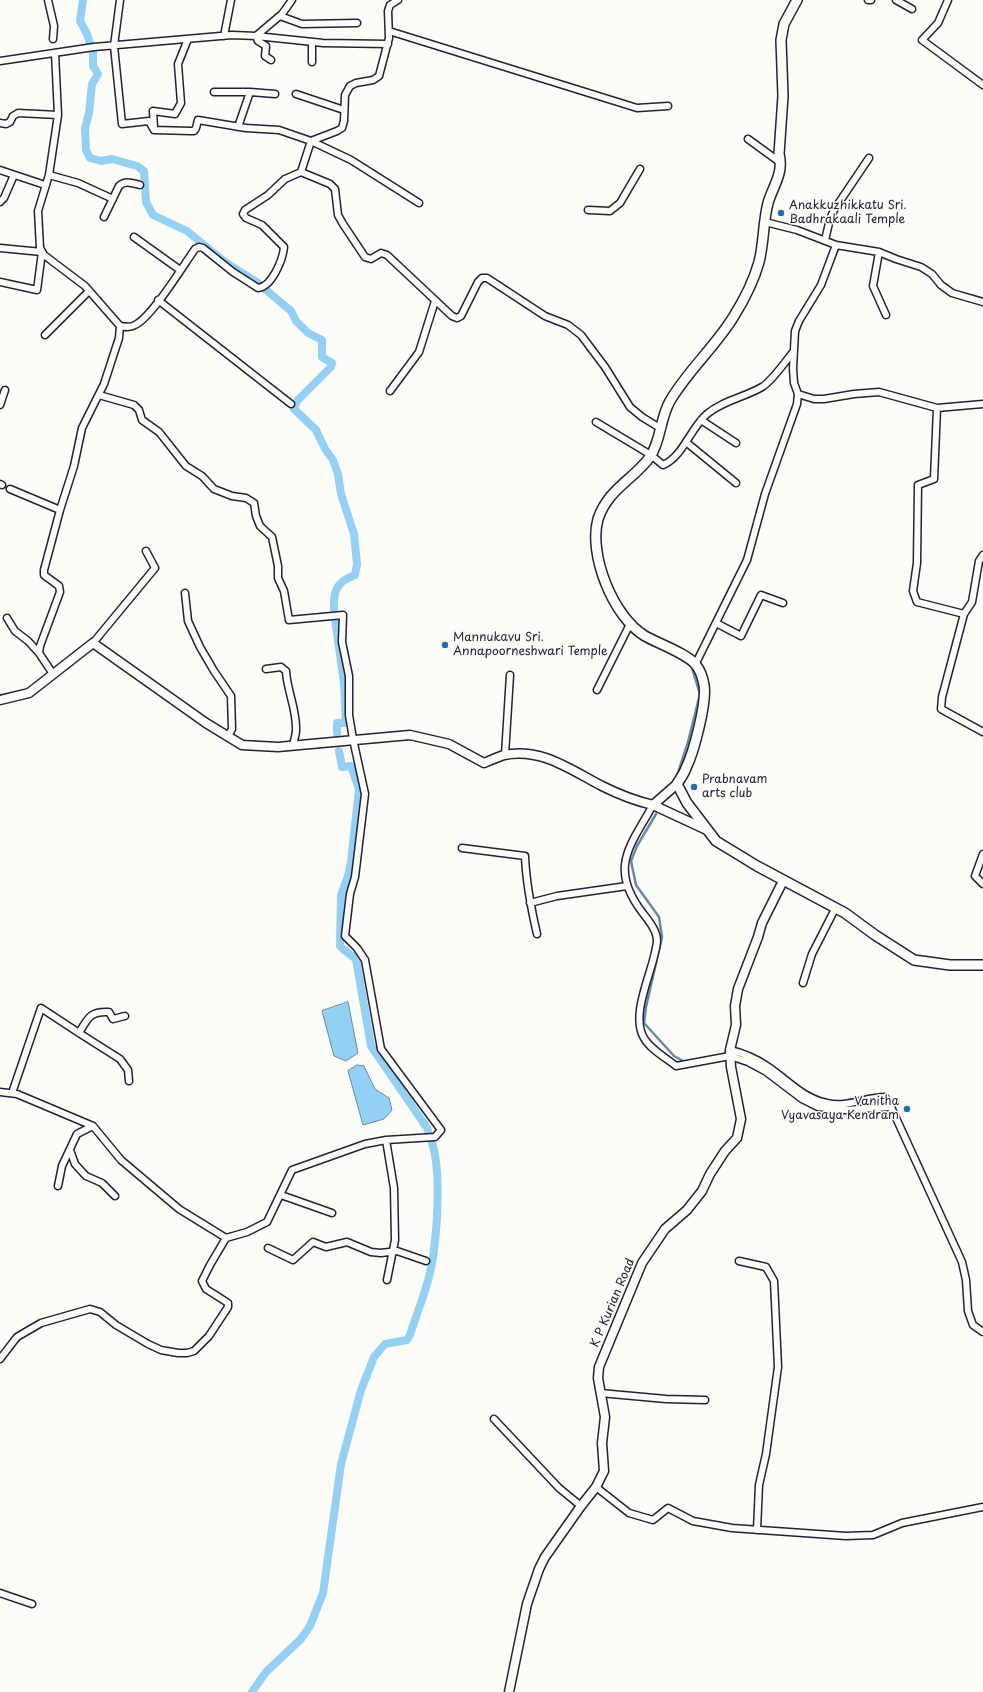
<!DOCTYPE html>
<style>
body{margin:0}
canvas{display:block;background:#fdfcf7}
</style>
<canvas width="983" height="1692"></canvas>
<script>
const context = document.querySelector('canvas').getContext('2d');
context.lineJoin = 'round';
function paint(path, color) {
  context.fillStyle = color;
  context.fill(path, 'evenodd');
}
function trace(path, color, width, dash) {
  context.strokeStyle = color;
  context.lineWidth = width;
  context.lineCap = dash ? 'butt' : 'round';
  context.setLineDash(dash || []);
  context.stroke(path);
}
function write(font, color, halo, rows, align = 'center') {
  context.font = font + ' "Playpen Sans",sans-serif';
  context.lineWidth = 3;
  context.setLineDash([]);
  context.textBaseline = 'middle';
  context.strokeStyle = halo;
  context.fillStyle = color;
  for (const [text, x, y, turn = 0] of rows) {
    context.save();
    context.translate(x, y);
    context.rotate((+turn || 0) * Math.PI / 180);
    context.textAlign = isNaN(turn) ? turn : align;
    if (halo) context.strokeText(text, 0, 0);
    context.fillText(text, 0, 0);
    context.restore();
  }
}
const water = new Path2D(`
 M348 1002 358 1053 346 1061 334 1056 322 1011Z
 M357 1065 364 1066 375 1089 389 1098 392 1110 384 1119 363 1125 348 1071Z`);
const stream = new Path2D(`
 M677 776 688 742 700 694 691 665
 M656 814 637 846 631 861 636 885 659 917 662 937 646 1007 644 1023 674 1056 685 1062
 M873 1105 881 1104`);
const canal = new Path2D(`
 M83 0 80 21 87 34 93 53V66L98 74 92 84 89 113 85 128 86 150 90 158 101 161 112 159 137 166 144 171 146 202 153 215 187 231 226 263 258 283 291 311 296 321 308 333 322 340V357L332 363 331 367 298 400 295 405 294 409 316 430 325 449 333 460 338 474 341 494 354 534 357 564 355 575C336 582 333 591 334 611
 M335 619 344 683 346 723H337V733
 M339 751 342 767 351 766 359 789 351 862 348 876 341 895 340 946 343 949 356 959 371 1046 427 1128 429 1134
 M252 1692 266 1672 301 1639 310 1626 323 1593 341 1464 361 1390 374 1357 385 1344 407 1340 410 1335C416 1316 424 1296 429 1277 437 1245 442 1173 432 1143`);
const minor = new Path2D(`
 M48 0 54 26 53 39
 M120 0 114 46 122 124 149 121 154 130 191 131H194L196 128 198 120 246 128 279 130 311 141 337 131 342 128 344 121 345 95 350 86 356 83 373 80 379 76 389 38 388 11 390 5 398 0
 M868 0H871
 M896 0 912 9
 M948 0 938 23 922 40 983 85
 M280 16 302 24 357 23
 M389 31 637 108 668 106
 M224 36 231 0
 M55 53 58 115 49 175 38 211 40 248 44 255 85 286 120 326C125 327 130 328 135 325 152 317 183 266 195 249L199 247 203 248 233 272 258 288C272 287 283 259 284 247L262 225 246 218 243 214 245 210 268 195 285 179 301 172 330 184 335 189 338 215 343 224 365 257 371 259 381 253 387 255 452 316 457 318 461 316 478 282 482 278H487L545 316 568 325 581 335 605 367 630 407 642 417 660 428
 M271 60 265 56 266 46 258 41 256 36 323 43 388 44
 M0 61 94 47 232 35 256 36 282 14 292 0
 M312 62V42
 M214 92H250
 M296 94 344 110
 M0 123 6 124 10 122 13 116 18 113 58 115
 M154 127 153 111 175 114 181 103 178 64 188 39
 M238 127 250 92 275 94
 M748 139 781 163
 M0 170 45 185
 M301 172 311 141 351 160 419 203
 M49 175 78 183 113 199
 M0 202 4 198 14 175
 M588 210 610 211 620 203 640 169
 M104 217 119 186C125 180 132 183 140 185
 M765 222 797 230 836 245 879 252 896 259 921 267 932 274 941 285 952 293 983 302
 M134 237 180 270
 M825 240 830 219 834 210 869 158
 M0 248 42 252 37 290 0 282
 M879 252 873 286 886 315
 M158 300 291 404
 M45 335 89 291
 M390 391 419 352 435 301
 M798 394 814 399H824L854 394 879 392 937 408 983 404
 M0 405 5 390
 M937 408 934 479 918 485 917 563 913 591 917 602 964 614
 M701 420 736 443
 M596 422 651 455 663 465C683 457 691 427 707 414 722 401 745 397 762 387 771 382 786 361 793 352
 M686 442 736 483
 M0 484 2 485
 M10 489 60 510
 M983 555 979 561 972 602 964 614 942 697 941 709 983 732
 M185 593 188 621 200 647 214 671 231 696 232 729 228 736
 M7 618 15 631 28 641 39 653
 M716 623 741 636 761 595 783 603
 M93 643 155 568 146 551
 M696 663 747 560 765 494 797 404 798 394 794 383 793 368 795 331 799 321 821 285 836 245
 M266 669 281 667 286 671C287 691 297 710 296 730 296 735 294 740 293 745
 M53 674 39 653 40 646 60 592 59 586 44 575V570L60 510 74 466 82 428 104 384 119 338 120 326
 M597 690 630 624
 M505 755 510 675
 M653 805C631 845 608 867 642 912 648 920 657 930 657 941 655 968 629 1013 644 1038 650 1049 666 1058 676 1066L730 1056 748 1062 765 1071 802 1099 818 1107 845 1110 891 1107 962 1262 966 1280 968 1311 973 1325 983 1332
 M462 848 525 856C526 883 531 908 537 934
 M983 854 975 876 983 884
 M530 903 557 896 627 886
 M803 983 812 954 835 909
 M79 1033 120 1059 128 1070 129 1081
 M730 1050C743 1053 755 1058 767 1066 787 1079 802 1098 827 1103 846 1108 866 1097 885 1097L891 1107
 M0 1092 17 1094 93 1126 121 1160 179 1209 226 1238 247 1232 267 1222 292 1170 365 1144 386 1140 435 1137 441 1130 381 1049 365 960 357 948 345 936 350 894 355 877 365 794 353 739 349 715V676L342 642 343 615 289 620 284 591 278 578V566L272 537 260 526 256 516 254 503 246 498 232 496 214 489 202 476 186 466 159 432 142 420 139 410 134 405 99 395
 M12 1093 41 1008 79 1033C88 1018 90 1011 109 1012L113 1019 125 1016
 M386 1140 394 1188 395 1240 387 1280
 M70 1150 75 1164 86 1176 102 1183 115 1196
 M58 1186 62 1166 77 1134 93 1126
 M281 1195 332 1213
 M268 1248 293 1260 313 1242 326 1247 347 1242 371 1252 381 1253 397 1251 426 1261
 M739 1261 766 1267 774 1281 778 1367 766 1454 759 1485 757 1530
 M0 1359 17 1337 41 1323 90 1309 100 1312 116 1325 148 1344 161 1350 178 1353H187L194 1351 209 1336 228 1307V1303L206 1289 202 1281 210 1265 226 1238
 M600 1393 666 1399 705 1400
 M494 1419 559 1488 581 1506
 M596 1487 629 1513 653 1520 668 1508 693 1521 732 1528 846 1536 873 1535 902 1523 983 1507
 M0 1593 32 1604`);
const tertiary = new Path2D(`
 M0 700 29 693 93 643 206 723 242 745 278 747 410 735 449 744 484 763C491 760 498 757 504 755 541 747 571 770 602 786 618 794 636 801 653 805L677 784
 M653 805 707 830
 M509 1692 527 1604 539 1569 545 1557 581 1506 596 1487 604 1471 602 1443 605 1417 598 1378 599 1367 642 1263 665 1229 687 1210 702 1191 710 1174 725 1151 737 1138 741 1119 731 1067 730 1050 736 1025 735 1006 738 989 758 937 762 923 783 881`);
const secondary = new Path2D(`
 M797 0 784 24 781 40 783 96 779 154C784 173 773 186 768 203 763 222 764 243 759 262 754 280 744 300 734 316 716 346 688 370 670 401 660 418 661 441 650 457 633 480 608 489 598 519 588 554 613 617 645 636 657 643 688 654 696 665 700 670 703 679 704 685 707 702 694 752 686 768 684 774 680 779 677 784L687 803 716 841 757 866 845 913 875 935 914 960 950 965H983`);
const markers = [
 [781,213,4,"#1f6fb2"],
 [445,645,4,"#1f6fb2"],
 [694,787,4,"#1f6fb2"],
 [907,1109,4,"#1f6fb2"]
];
const poiNames = [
 ["Anakkuzhikkatu Sri.",789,206],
 ["Badhrakaali Temple",789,220],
 ["Mannukavu Sri.",453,638],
 ["Annapoorneshwari Temple",453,652],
 ["Prabnavam",702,780],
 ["arts club",702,794],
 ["Vanitha",899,1102,"right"],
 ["Vyavasaya Kendram",899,1116,"right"]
];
const streetNames = [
 ["K P Kurian Road",613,1303,-67]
];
paint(water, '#92d1f3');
trace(water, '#658ba9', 1);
trace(stream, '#658ba9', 2.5);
trace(canal, '#92d1f3', 8);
trace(minor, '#22223b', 9);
trace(tertiary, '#22223b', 11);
trace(secondary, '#22223b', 12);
trace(minor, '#fdfcf7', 6);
trace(tertiary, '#fdfcf7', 8);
trace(secondary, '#fdfcf7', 9);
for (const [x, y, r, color] of markers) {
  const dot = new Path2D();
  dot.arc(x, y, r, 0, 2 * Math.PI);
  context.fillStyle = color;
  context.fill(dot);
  trace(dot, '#fdfcf7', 1.5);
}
write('12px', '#22223b', '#fdfcf7', poiNames, 'left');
write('12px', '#22223b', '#fdfcf7', streetNames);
</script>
